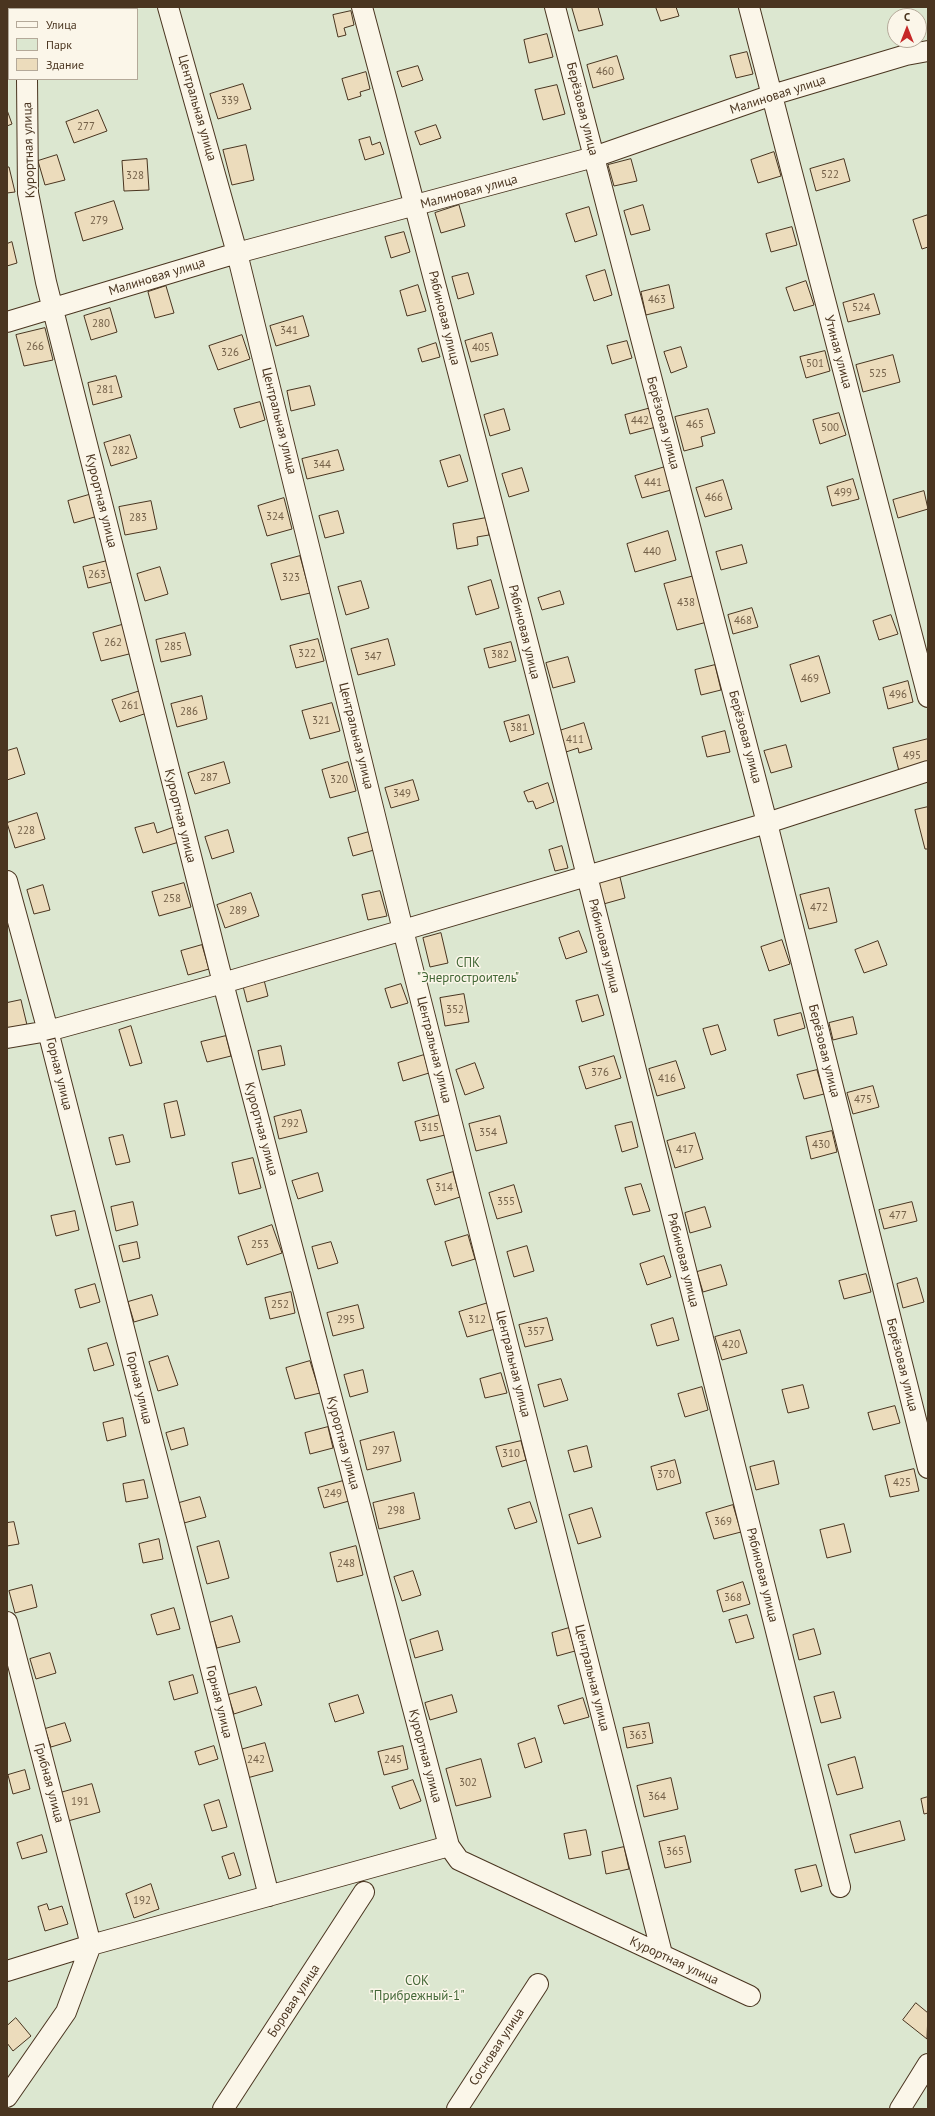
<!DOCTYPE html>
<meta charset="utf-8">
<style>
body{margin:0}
#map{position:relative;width:935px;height:2116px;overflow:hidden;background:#fbf6e9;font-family:"PT Sans",sans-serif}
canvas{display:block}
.frame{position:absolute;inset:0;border:8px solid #4a3520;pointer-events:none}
.legend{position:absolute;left:8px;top:8px;width:130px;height:72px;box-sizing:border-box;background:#fbf6e9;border:1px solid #b4a999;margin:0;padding:5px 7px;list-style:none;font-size:12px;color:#4a3520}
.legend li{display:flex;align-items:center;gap:8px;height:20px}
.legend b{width:20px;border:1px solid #b4a999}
.north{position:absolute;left:887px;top:8px;width:40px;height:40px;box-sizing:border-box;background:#fbf6e9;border:1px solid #b4a999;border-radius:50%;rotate:0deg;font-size:11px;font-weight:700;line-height:16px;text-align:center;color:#4a3520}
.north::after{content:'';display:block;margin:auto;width:14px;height:18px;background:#c62828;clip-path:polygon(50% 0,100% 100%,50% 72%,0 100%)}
</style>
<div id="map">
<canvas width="935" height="2116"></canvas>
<div class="frame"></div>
<ul class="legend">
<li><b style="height:5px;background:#fbf6e9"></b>Улица</li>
<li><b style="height:11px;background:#dce7d0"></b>Парк</li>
<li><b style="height:11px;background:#ecdcbc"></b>Здание</li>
</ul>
<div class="north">С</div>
</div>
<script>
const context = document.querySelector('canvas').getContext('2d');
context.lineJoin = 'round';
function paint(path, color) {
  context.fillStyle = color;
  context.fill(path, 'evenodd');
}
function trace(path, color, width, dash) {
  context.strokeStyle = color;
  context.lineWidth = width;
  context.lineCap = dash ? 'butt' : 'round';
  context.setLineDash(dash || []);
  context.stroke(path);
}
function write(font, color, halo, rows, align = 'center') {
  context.font = font + ' "PT Sans",sans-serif';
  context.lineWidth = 3;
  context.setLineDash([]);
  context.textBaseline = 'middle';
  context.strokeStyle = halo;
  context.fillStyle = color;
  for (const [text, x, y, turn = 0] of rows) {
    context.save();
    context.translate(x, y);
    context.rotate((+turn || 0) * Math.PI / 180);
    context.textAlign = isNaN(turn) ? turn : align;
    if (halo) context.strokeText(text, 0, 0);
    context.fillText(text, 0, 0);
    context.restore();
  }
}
const green = new Path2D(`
 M7 7H928V2109H7ZM9 9H137V79H9ZM895 16H919V40H895Z`);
const building = new Path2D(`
 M572 7H598L603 25 579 31Z
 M656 7H676L679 16 661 21Z
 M351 11 354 25 344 28 346 35 338 37 333 15Z
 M7 30 9 37V58H7Z
 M547 34 553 57 529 63 524 40Z
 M747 52 753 74 736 78 730 56Z
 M617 56 624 79 593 88 587 65Z
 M418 66 423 80 402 87 397 72Z
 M366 72 370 89 360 92 361 96 348 100 342 79Z
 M243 84 251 109 218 119 210 94Z
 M557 85 565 114 543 120 535 90Z
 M7 110 12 124 7 126Z
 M98 110 107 131 74 143 66 122Z
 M436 125 441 138 420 145 415 132Z
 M370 137 372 145 380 142 384 154 365 160 359 140Z
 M246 145 254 180 232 185 223 150Z
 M774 152 781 176 758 183 751 160Z
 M57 155 65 180 45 185 38 161Z
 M147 159 149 190 124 191 122 161Z
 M631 159 637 181 614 186 608 165Z
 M844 159 850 181 816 191 810 169Z
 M7 167H9L15 192 7 193Z
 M114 201 123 229 83 241 75 213Z
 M459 205 465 226 441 233 435 213Z
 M643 205 650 230 631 235 624 211Z
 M589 207 597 235 575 242 566 214Z
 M928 215V247L922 249 913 220Z
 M792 227 797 245 771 252 766 234Z
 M404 232 410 252 391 258 385 237Z
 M12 242 17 263 7 266V244Z
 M605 270 612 295 594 301 586 276Z
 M468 273 474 294 458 299 452 277Z
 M806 281 814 305 794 311 786 288Z
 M418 285 426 311 407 316 400 291Z
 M669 285 674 308 646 315 641 292Z
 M166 286 174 313 155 318 148 292Z
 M874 294 880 314 848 322 843 303Z
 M110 308 117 332 91 340 84 316Z
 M303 316 309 336 276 346 270 326Z
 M45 328 53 360 24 366 16 335Z
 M492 333 498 355 471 362 465 341Z
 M242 335 250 359 218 370 209 346Z
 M627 341 632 358 612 364 607 346Z
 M436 343 440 357 422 362 418 349Z
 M681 347 687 367 671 373 664 352Z
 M825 351 830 371 806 378 800 357Z
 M893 355 900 382 863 392 856 365Z
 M116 376 122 397 93 405 88 383Z
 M310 386 315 405 291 411 287 391Z
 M260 402 265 420 240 428 234 409Z
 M651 408 656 427 630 434 625 415Z
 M504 409 510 430 490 436 484 415Z
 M708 409 715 433 701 437 703 446 684 451 675 417Z
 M839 413 846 435 820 444 813 420Z
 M130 435 137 458 111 466 104 443Z
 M338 450 344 470 307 479 302 459Z
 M460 455 468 481 448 487 440 461Z
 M665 467 671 490 642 498 635 476Z
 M522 468 529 491 509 497 502 474Z
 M853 479 859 499 832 506 827 487Z
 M723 480 732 509 705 517 696 488Z
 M924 491 928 509 898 518 893 500Z
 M92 494 98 516 74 523 68 501Z
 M284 498 292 529 267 536 258 506Z
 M151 501 157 529 125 535 119 507Z
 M338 511 344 533 325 538 319 516Z
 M486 518 489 535 477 537 478 545 457 549 453 524Z
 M668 531 676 560 635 572 627 544Z
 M742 545 747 563 721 570 716 552Z
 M300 556 310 593 281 600 271 564Z
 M107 561 112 582 88 588 83 567Z
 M160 567 168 594 145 601 137 574Z
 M694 576 707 622 677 630 664 584Z
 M491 580 499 608 476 615 468 587Z
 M361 581 369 608 346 615 338 587Z
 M560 591 564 604 542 610 538 598Z
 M752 608 758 627 733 634 728 615Z
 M891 615 898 634 879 640 873 621Z
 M125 624 133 653 101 661 93 633Z
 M185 633 191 655 161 662 156 640Z
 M318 639 324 661 296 668 290 646Z
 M388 639 395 665 358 675 351 649Z
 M511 642 516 661 489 668 484 649Z
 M819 656 830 693 801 702 790 665Z
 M568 657 575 682 553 688 546 663Z
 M715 665 721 690 701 695 695 670Z
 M908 681 913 702 888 709 883 688Z
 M140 691 147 713 120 722 112 700Z
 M202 696 207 719 177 727 171 704Z
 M332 703 340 731 310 739 302 711Z
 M529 715 534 734 510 742 504 722Z
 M584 723 592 749 579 753 578 748 566 752 559 731Z
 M725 731 730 752 707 757 702 737Z
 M928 739V764L899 771 893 748Z
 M786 745 792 767 771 773 764 751Z
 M17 748 25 774 7 780V751Z
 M224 762 230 783 195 794 188 773Z
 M348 762 356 791 330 798 322 770Z
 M413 780 419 800 391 808 385 788Z
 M548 783 554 802 536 809 533 801 528 802 524 792Z
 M928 807V849H925L915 810Z
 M37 813 45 839 15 848 7 823Z
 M154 823 157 833 174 827 179 842 143 853 135 828Z
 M228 830 234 852 212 859 205 837Z
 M369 832 374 850 353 856 348 838Z
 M562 846 568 868 555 871 549 850Z
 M619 873 625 898 600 905 594 880Z
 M184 883 191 907 159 916 152 892Z
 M43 885 50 910 34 914 27 890Z
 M829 888 837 922 809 929 800 895Z
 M380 891 387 916 368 920 362 895Z
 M251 893 259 916 225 928 217 905Z
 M579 931 587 952 566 959 559 938Z
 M441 933 448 963 430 967 423 938Z
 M782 940 790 964 769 971 761 947Z
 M878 941 887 965 864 973 855 950Z
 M202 945 209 969 188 975 181 951Z
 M264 980 268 996 247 1002 243 986Z
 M401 984 408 1003 391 1008 385 989Z
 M464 994 469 1022 445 1026 440 998Z
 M598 995 604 1015 582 1022 576 1001Z
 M21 1000 27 1025 7 1030V1003Z
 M801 1013 805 1028 778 1036 774 1020Z
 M853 1017 857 1034 833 1040 829 1023Z
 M718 1025 726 1050 711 1055 703 1029Z
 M131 1026 142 1063 130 1066 119 1030Z
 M226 1036 231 1056 207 1062 201 1042Z
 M281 1046 285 1065 262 1070 258 1051Z
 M424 1055 429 1073 403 1081 398 1063Z
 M614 1056 621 1078 586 1089 579 1067Z
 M676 1061 685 1088 657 1096 649 1069Z
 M475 1063 484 1088 465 1095 456 1070Z
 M817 1070 824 1094 804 1099 797 1075Z
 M873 1086 879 1107 853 1114 847 1093Z
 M177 1101 185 1135 171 1138 164 1104Z
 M301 1110 307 1132 279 1139 274 1117Z
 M440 1115 445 1135 420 1141 415 1122Z
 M500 1116 507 1143 476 1151 469 1124Z
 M632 1122 638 1147 622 1152 615 1126Z
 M832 1131 837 1152 811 1159 806 1137Z
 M695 1133 703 1159 675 1168 667 1141Z
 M123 1135 130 1162 116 1165 109 1138Z
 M253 1158 261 1188 239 1194 232 1163Z
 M453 1172 460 1197 435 1205 427 1180Z
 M318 1173 323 1191 298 1199 292 1181Z
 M641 1184 650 1211 633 1215 625 1188Z
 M514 1185 522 1212 497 1219 489 1193Z
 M133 1202 138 1225 116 1231 111 1207Z
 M912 1202 917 1221 884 1229 879 1210Z
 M705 1207 711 1227 690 1233 685 1213Z
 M75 1211 79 1230 56 1236 51 1216Z
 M272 1225 282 1253 247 1265 238 1237Z
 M468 1235 475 1259 452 1266 445 1242Z
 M137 1242 140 1258 123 1262 119 1246Z
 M331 1242 338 1263 318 1269 312 1247Z
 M527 1246 534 1271 514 1277 507 1252Z
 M664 1256 671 1277 647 1285 640 1264Z
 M721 1265 727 1285 703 1292 697 1272Z
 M866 1274 871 1292 844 1299 839 1281Z
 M917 1278 924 1302 903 1308 897 1284Z
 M95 1284 100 1302 80 1308 75 1290Z
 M291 1292 295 1313 270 1319 265 1298Z
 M152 1295 158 1315 134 1322 128 1302Z
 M488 1303 495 1329 467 1337 459 1312Z
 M358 1305 364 1328 333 1336 327 1313Z
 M547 1318 553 1340 525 1347 519 1325Z
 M673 1318 679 1340 657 1346 651 1325Z
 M740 1330 747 1353 722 1360 715 1337Z
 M107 1343 114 1365 94 1371 88 1349Z
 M168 1356 178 1385 158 1391 149 1362Z
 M310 1361 320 1393 295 1399 286 1368Z
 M363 1370 368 1392 350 1397 344 1375Z
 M501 1373 507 1393 485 1398 480 1379Z
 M561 1379 568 1400 544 1407 538 1385Z
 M803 1385 809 1408 788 1413 782 1390Z
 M702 1387 708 1410 685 1417 678 1394Z
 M895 1406 900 1423 873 1430 868 1413Z
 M123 1418 126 1436 107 1441 103 1423Z
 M328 1427 333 1448 310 1454 305 1433Z
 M184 1428 188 1445 171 1450 166 1433Z
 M394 1432 401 1461 367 1470 360 1441Z
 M521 1441 526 1460 502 1467 496 1447Z
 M587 1446 592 1467 574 1472 568 1451Z
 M675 1460 681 1483 657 1490 651 1467Z
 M774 1461 779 1484 756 1490 750 1467Z
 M914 1469 919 1491 890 1497 885 1476Z
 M144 1480 148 1498 126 1502 123 1484Z
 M343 1481 349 1501 324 1508 318 1488Z
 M414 1493 420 1519 379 1529 373 1503Z
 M200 1497 206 1517 184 1523 179 1503Z
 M530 1502 537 1522 515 1529 508 1509Z
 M733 1505 741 1532 714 1539 706 1513Z
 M592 1508 601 1537 578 1544 569 1515Z
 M14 1522 19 1544 7 1546V1523Z
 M844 1524 851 1552 827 1558 820 1530Z
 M159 1539 163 1559 143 1563 139 1544Z
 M219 1541 229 1578 207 1584 197 1547Z
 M356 1546 363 1575 337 1582 330 1553Z
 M413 1571 421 1595 402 1601 394 1577Z
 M743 1582 750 1604 723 1612 717 1591Z
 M32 1585 37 1607 15 1613 9 1591Z
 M174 1608 180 1629 157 1635 151 1615Z
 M747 1615 754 1638 736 1643 729 1620Z
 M232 1616 240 1642 217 1648 209 1623Z
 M569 1628 575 1651 557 1656 552 1633Z
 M814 1629 821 1654 799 1660 793 1635Z
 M438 1631 443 1650 415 1658 410 1640Z
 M50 1653 56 1673 36 1679 30 1659Z
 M193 1675 198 1693 174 1700 169 1682Z
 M256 1687 262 1705 234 1714 228 1695Z
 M834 1692 841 1718 821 1723 814 1697Z
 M358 1695 364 1713 335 1722 329 1704Z
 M452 1695 457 1712 430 1720 425 1703Z
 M583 1698 589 1717 564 1724 558 1706Z
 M65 1723 71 1741 51 1747 45 1729Z
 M649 1723 653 1743 627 1748 623 1728Z
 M535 1738 542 1762 525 1768 518 1744Z
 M265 1743 273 1771 247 1778 240 1750Z
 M214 1746 218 1759 199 1765 195 1752Z
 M403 1746 408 1769 384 1775 378 1752Z
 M855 1757 863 1788 837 1795 828 1765Z
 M481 1759 491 1797 456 1806 446 1769Z
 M25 1770 30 1789 13 1794 8 1775Z
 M671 1778 678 1809 644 1817 637 1786Z
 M413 1780 421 1801 400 1809 392 1787Z
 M92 1784 100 1812 68 1821 60 1793Z
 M928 1797V1813L924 1814 921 1799Z
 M219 1800 227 1827 212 1831 204 1805Z
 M900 1821 905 1840 855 1853 850 1835Z
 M586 1830 591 1855 569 1859 564 1834Z
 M42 1835 47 1852 22 1859 17 1843Z
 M685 1836 691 1862 665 1868 659 1842Z
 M624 1847 629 1869 606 1874 602 1852Z
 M234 1853 241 1875 229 1879 222 1857Z
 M816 1865 822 1886 801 1892 795 1870Z
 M151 1884 159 1909 134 1918 126 1894Z
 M47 1904 49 1910 62 1906 68 1924 45 1931 38 1907Z
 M916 2003 928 2013 927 2039 903 2020Z
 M16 2018 31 2036 13 2051 7 2043V2026Z`);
const street = new Path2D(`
 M27 7V9
 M168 7 237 253 403 930 662 1954
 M362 7C529 632 683 1260 840 1887
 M555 7 767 823 928 1468
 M749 7 928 697
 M27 79 28 193 46 282 223 983 449 1846 459 1860 750 1996
 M7 322 237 253 594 157 772 95 906 55 928 51
 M7 881 48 1031 269 1896
 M7 1038 48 1031 223 983 767 823 928 771
 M7 1622 91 1945 66 2012 7 2097
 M7 1971 91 1945 449 1846
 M223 2109 364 1892
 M457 2109 538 1984
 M900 2109 928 2064`);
const numberNames = [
 ["460",605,72],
 ["339",230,101],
 ["277",86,127],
 ["522",830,175],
 ["328",135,176],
 ["279",99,221],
 ["463",657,300],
 ["524",861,308],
 ["280",101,324],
 ["341",289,331],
 ["266",35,347],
 ["405",481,348],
 ["326",230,353],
 ["501",815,364],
 ["525",878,374],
 ["281",105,390],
 ["442",640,421],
 ["465",695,425],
 ["500",830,428],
 ["282",121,451],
 ["344",322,465],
 ["441",653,483],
 ["499",843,493],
 ["466",714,498],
 ["324",275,517],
 ["283",138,518],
 ["440",652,552],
 ["263",97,575],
 ["323",291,578],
 ["438",686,603],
 ["468",743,621],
 ["262",113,643],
 ["285",173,647],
 ["322",307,654],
 ["382",500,655],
 ["347",373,657],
 ["469",810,679],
 ["496",898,695],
 ["261",130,706],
 ["286",189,712],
 ["321",321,721],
 ["381",519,728],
 ["411",575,740],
 ["495",912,756],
 ["287",209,778],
 ["320",339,780],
 ["349",402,794],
 ["228",26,831],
 ["258",172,899],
 ["472",819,908],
 ["289",238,911],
 ["352",455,1010],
 ["376",600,1073],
 ["416",667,1079],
 ["475",863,1100],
 ["292",290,1124],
 ["315",430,1128],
 ["354",488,1133],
 ["430",821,1145],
 ["417",685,1150],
 ["314",444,1188],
 ["355",506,1202],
 ["477",898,1216],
 ["253",260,1245],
 ["252",280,1305],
 ["295",346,1320],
 ["312",477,1320],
 ["357",536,1332],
 ["420",731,1345],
 ["297",381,1451],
 ["310",511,1454],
 ["370",666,1475],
 ["425",902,1483],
 ["249",333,1494],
 ["298",396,1511],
 ["369",723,1522],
 ["248",346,1564],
 ["368",733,1598],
 ["363",638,1736],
 ["242",256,1760],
 ["245",393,1760],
 ["302",468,1783],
 ["364",657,1797],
 ["191",80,1802],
 ["365",675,1852],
 ["192",142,1901]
];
const streetNames = [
 ["Малиновая улица",778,95,-18],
 ["Центральная улица",197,108,74],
 ["Берёзовая улица",582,109,76],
 ["Курортная улица",29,150,-92],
 ["Малиновая улица",469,192,-15],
 ["Малиновая улица",157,277,-17],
 ["Рябиновая улица",444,318,76],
 ["Утиная улица",838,352,75],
 ["Центральная улица",279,421,76],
 ["Берёзовая улица",663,423,75],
 ["Курортная улица",101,501,76],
 ["Рябиновая улица",524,632,76],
 ["Центральная улица",356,736,76],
 ["Берёзовая улица",745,737,75],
 ["Курортная улица",180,816,76],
 ["Рябиновая улица",604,946,76],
 ["Центральная улица",434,1050,76],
 ["Берёзовая улица",824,1051,76],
 ["Горная улица",59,1074,76],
 ["Курортная улица",261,1129,75],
 ["Рябиновая улица",683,1260,76],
 ["Центральная улица",513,1364,76],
 ["Берёзовая улица",902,1365,76],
 ["Горная улица",139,1388,76],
 ["Курортная улица",343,1443,75],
 ["Рябиновая улица",762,1575,76],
 ["Центральная улица",592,1678,76],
 ["Горная улица",219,1702,76],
 ["Курортная улица",425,1756,75],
 ["Грибная улица",49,1783,75],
 ["Курортная улица",674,1961,25],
 ["Боровая улица",294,2001,-57],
 ["Сосновая улица",497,2047,-57]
];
const parkNames = [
 ["СПК",468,963],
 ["\"Энергостроитель\"",468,978],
 ["СОК",417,1981],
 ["\"Прибрежный-1\"",417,1996]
];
paint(green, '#dce7d0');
trace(green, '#887966', 1);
paint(building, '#ecdcbc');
trace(building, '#4a3520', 1);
trace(street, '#4a3520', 22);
trace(street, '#fbf6e9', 20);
write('11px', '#725f47', null, numberNames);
write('13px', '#4a3520', '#fbf6e9', streetNames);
write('13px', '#436837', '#fbf6e9', parkNames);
</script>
